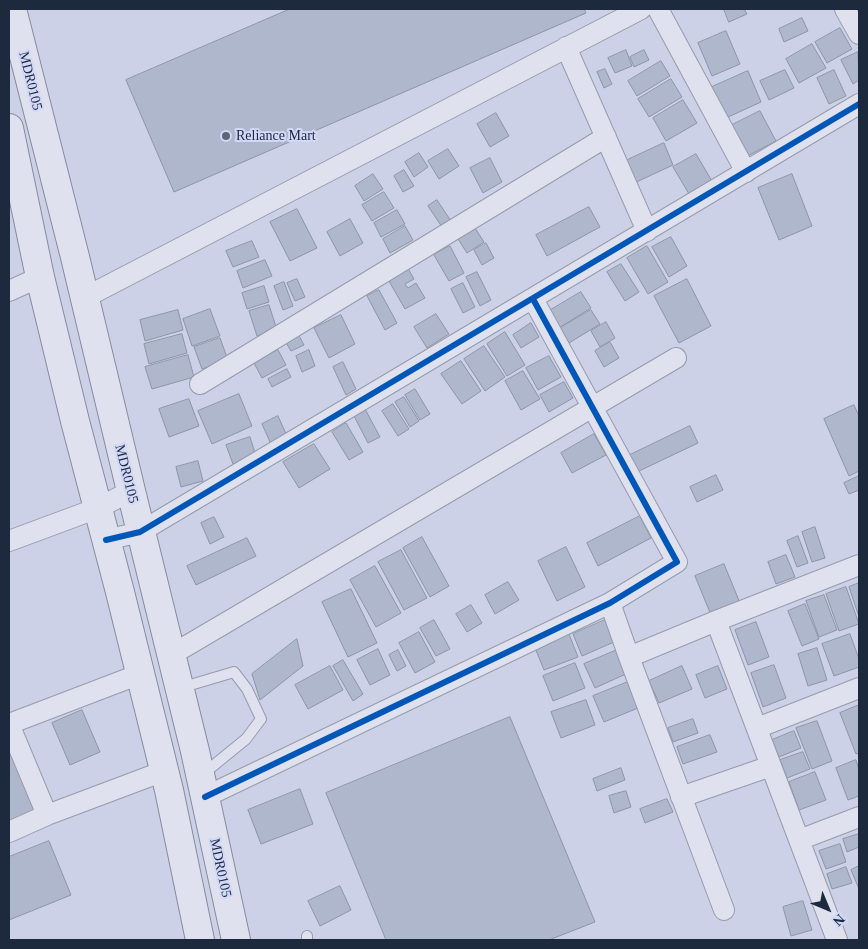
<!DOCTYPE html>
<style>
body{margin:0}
#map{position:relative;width:868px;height:949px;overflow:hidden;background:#cdd1e7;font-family:Georgia,serif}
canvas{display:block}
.frame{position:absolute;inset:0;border:10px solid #1d293c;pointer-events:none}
.north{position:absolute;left:803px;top:884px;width:50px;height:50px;-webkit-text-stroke:4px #d2d8f8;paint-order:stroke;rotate:135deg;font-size:14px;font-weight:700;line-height:20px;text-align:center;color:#1d293c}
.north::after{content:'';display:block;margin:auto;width:18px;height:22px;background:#1d293c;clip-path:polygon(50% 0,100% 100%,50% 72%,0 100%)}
</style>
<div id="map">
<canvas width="868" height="949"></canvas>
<div class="frame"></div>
<div class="north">N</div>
</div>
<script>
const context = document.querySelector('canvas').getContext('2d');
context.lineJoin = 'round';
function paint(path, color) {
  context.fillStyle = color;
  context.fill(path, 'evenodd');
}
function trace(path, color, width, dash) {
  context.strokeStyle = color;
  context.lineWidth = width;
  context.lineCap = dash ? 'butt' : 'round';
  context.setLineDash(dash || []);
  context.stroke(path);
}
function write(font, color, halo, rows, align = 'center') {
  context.font = font + ' Georgia,serif';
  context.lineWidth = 4;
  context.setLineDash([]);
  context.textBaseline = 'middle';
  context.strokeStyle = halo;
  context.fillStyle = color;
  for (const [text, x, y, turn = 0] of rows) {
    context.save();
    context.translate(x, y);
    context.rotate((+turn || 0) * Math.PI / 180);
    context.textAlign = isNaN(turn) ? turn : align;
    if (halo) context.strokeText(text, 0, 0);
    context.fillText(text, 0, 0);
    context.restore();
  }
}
const building = new Path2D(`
 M290 9H584L586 13 174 192 126 80Z
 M724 9H744L747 14 729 22Z
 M802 18 808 31 784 42 779 29Z
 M840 28 852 49 827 63 815 42Z
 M726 31 740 64 712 76 698 43Z
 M812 44 826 68 799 83 786 59Z
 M626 50 632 66 615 73 608 58Z
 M644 50 649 60 634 67 630 57Z
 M858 52 859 80 853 84 841 60Z
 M661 61 670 76 637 96 628 81Z
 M605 69 612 84 604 88 597 72Z
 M785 70 794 88 769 100 760 81Z
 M834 70 846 96 829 104 817 78Z
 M748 71 761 102 726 118 712 87Z
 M671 79 682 97 649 117 638 99Z
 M683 100 697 123 666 141 653 118Z
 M760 111 776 141 740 160 724 129Z
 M496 113 509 136 490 147 477 124Z
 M664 143 673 165 630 185 621 163Z
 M448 149 459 166 439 179 428 161Z
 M419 153 428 167 414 177 405 162Z
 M696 154 712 181 689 194 673 167Z
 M490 158 502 182 483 193 470 168Z
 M404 170 414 186 403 192 394 176Z
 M373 174 383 189 364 201 355 186Z
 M792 174 812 226 779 240 758 188Z
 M384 192 394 208 372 221 362 205Z
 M437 200 451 221 442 227 428 206Z
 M589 207 600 227 547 256 536 235Z
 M297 209 317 248 290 261 270 222Z
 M397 210 405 224 381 237 374 223Z
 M350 219 363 243 340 256 327 232Z
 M405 226 413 240 390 253 383 239Z
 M475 228 484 242 467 253 458 239Z
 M671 237 687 266 669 277 652 247Z
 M252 241 259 257 233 267 226 251Z
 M486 243 494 258 482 265 474 250Z
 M450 246 464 273 449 281 434 255Z
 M647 246 668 282 648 294 627 258Z
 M265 260 272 276 243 288 237 271Z
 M621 264 639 292 625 301 607 272Z
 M406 265 414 279 405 284 408 288 416 283 425 298 405 309 386 276Z
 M477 272 491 300 480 306 466 277Z
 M297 279 305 297 295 301 287 283Z
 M687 279 711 326 679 343 654 296Z
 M284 282 293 306 283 310 274 286Z
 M463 283 475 307 463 313 451 289Z
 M264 286 269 302 247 309 242 293Z
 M379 290 397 323 385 330 367 296Z
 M581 292 591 308 559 328 549 311Z
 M269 305 277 330 257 336 249 311Z
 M210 309 220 336 192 346 183 319Z
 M178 310 183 330 145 341 140 320Z
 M591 310 600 324 569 343 560 328Z
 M436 314 449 334 427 348 414 327Z
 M341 315 355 344 329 358 314 328Z
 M606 322 615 338 600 347 591 331Z
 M531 323 539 337 521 348 513 335Z
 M505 332 525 365 507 376 487 344Z
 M182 334 187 353 149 364 144 344Z
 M298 334 304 345 291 351 285 341Z
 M220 338 228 360 202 369 194 347Z
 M610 342 619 358 604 367 595 351Z
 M484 346 505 377 485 391 464 359Z
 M278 350 286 365 262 378 254 363Z
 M309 350 315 366 302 372 296 356Z
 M188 355 194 377 152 389 145 367Z
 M549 356 561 377 538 390 526 368Z
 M461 361 481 391 462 404 441 374Z
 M343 362 356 389 346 395 333 367Z
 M287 369 291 377 272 387 268 379Z
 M523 371 540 399 521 410 505 381Z
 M564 382 573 398 549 412 540 395Z
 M415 389 430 414 420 420 405 395Z
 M239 394 252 426 212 444 198 411Z
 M404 397 419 421 410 427 395 402Z
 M189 399 199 426 169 437 159 409Z
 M393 404 409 429 398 436 382 411Z
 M854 405 859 416V471L849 476 824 419Z
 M365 409 380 437 368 443 354 416Z
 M278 416 287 436 271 444 262 424Z
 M346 423 363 452 349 460 332 432Z
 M690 426 698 443 637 472 630 455Z
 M594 434 606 455 572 473 561 453Z
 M250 437 256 456 233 464 226 445Z
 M314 444 330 469 299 488 283 462Z
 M198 461 203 481 181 487 176 467Z
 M716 475 723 490 697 502 690 487Z
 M859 476V490L849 494 844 483Z
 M640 516 651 538 598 566 587 543Z
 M214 517 224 537 210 544 201 523Z
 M815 527 825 558 812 562 802 532Z
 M798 536 808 563 797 567 787 541Z
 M422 537 449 586 430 597 403 548Z
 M247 538 256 556 196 585 187 566Z
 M566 547 585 587 557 601 538 561Z
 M401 550 427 598 404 610 378 562Z
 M786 555 795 577 776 584 768 562Z
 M724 564 740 603 711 615 695 576Z
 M375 566 401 613 376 627 350 580Z
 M508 582 519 600 495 614 485 595Z
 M859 583V617L849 587Z
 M846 587 859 624 839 631 826 594Z
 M351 589 377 643 348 657 322 602Z
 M824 595 837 630 819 637 806 601Z
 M805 604 819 639 802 646 788 611Z
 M471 605 482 623 467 632 456 614Z
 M434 620 450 649 436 656 420 628Z
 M605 620 614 642 582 656 573 634Z
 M756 622 769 657 748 665 735 630Z
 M567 629 578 657 544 670 533 643Z
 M419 632 435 662 415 673 399 643Z
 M850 634 859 659V667L834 676 822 644Z
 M297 639 303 666 260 700 252 674Z
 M817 648 827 680 808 686 798 654Z
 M378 649 390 675 370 685 357 660Z
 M398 650 406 666 397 671 389 655Z
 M617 650 628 673 595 688 584 664Z
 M343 660 363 694 353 701 333 666Z
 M575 663 585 688 553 701 543 676Z
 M774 665 786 698 763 707 751 673Z
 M330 666 343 690 308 709 295 685Z
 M682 666 692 689 659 703 649 681Z
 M718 666 727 689 705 698 696 675Z
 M628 682 638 708 604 722 593 696Z
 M586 700 595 725 561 738 551 712Z
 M859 705V753L856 754 840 713Z
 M82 710 100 752 70 765 52 723Z
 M510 717 595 922 549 940H386L326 793Z
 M693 719 698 733 673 742 668 728Z
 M817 721 832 761 812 769 796 728Z
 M794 731 801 748 779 757 772 740Z
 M710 735 717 752 683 764 677 747Z
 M9 749 35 810 9 822Z
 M803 752 810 769 787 778 780 760Z
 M856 760 859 770V796L848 800 836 768Z
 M621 768 625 780 597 791 593 779Z
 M815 772 826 800 799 810 789 782Z
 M300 789 313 824 261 844 248 810Z
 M626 791 631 807 614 813 609 796Z
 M667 799 673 812 645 823 640 809Z
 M859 834V847L847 852 843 839Z
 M49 841 71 895 9 920V857Z
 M840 844 846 862 826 869 819 851Z
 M859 866V889L851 870Z
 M846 867 852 883 832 889 827 874Z
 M340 886 351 910 320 926 308 901Z
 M803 901 812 930 791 936 783 907Z`);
const lane = new Path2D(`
 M180 688 234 672 247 689 261 719 246 739 203 774
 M307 936V940`);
const street = new Path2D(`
 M658 9 746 172
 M845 9 859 34
 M566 47 647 231
 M9 291 40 277
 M84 298 641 9
 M200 384 606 137
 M106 540 140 532 859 104
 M9 541 98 508 131 491
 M610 603 629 657 724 910
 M716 621 837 940
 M171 655 676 358
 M629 657 716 621 859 565
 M9 724 140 674
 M9 724 47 815
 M757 728 859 688
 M205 797 610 603 677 562 533 299
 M681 797 771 766
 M9 832 47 815 164 771
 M799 840 859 817`);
const secondary = new Path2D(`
 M12 9 75 257 131 491 195 751 236 940
 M9 128 40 277 75 421 120 592 169 790 200 940`);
const cycleway = new Path2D(`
 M106 540 140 532 859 104
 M205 797 610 603 677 562 533 299`);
const markers = [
 [226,136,5,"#5b6478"]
];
const streetNames = [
 ["MDR0105",30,81,76],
 ["MDR0105",126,474,76],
 ["MDR0105",220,868,78]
];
const poiNames = [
 ["Reliance Mart",236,136]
];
paint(building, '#aeb7cb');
trace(building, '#8c95a7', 1);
trace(lane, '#969bac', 12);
trace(street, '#969bac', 22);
trace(secondary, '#868c9c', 30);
trace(lane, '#dfe1ee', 10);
trace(street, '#dfe1ee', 20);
trace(secondary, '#dfe1ee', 28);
trace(cycleway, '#0057b8', 6);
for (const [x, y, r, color] of markers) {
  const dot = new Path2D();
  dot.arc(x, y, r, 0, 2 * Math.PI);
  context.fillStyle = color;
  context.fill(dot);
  trace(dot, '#d2d8f8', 2);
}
write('14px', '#1d293c', '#d2d8f8', streetNames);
write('14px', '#1d293c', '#d2d8f8', poiNames, 'left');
</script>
